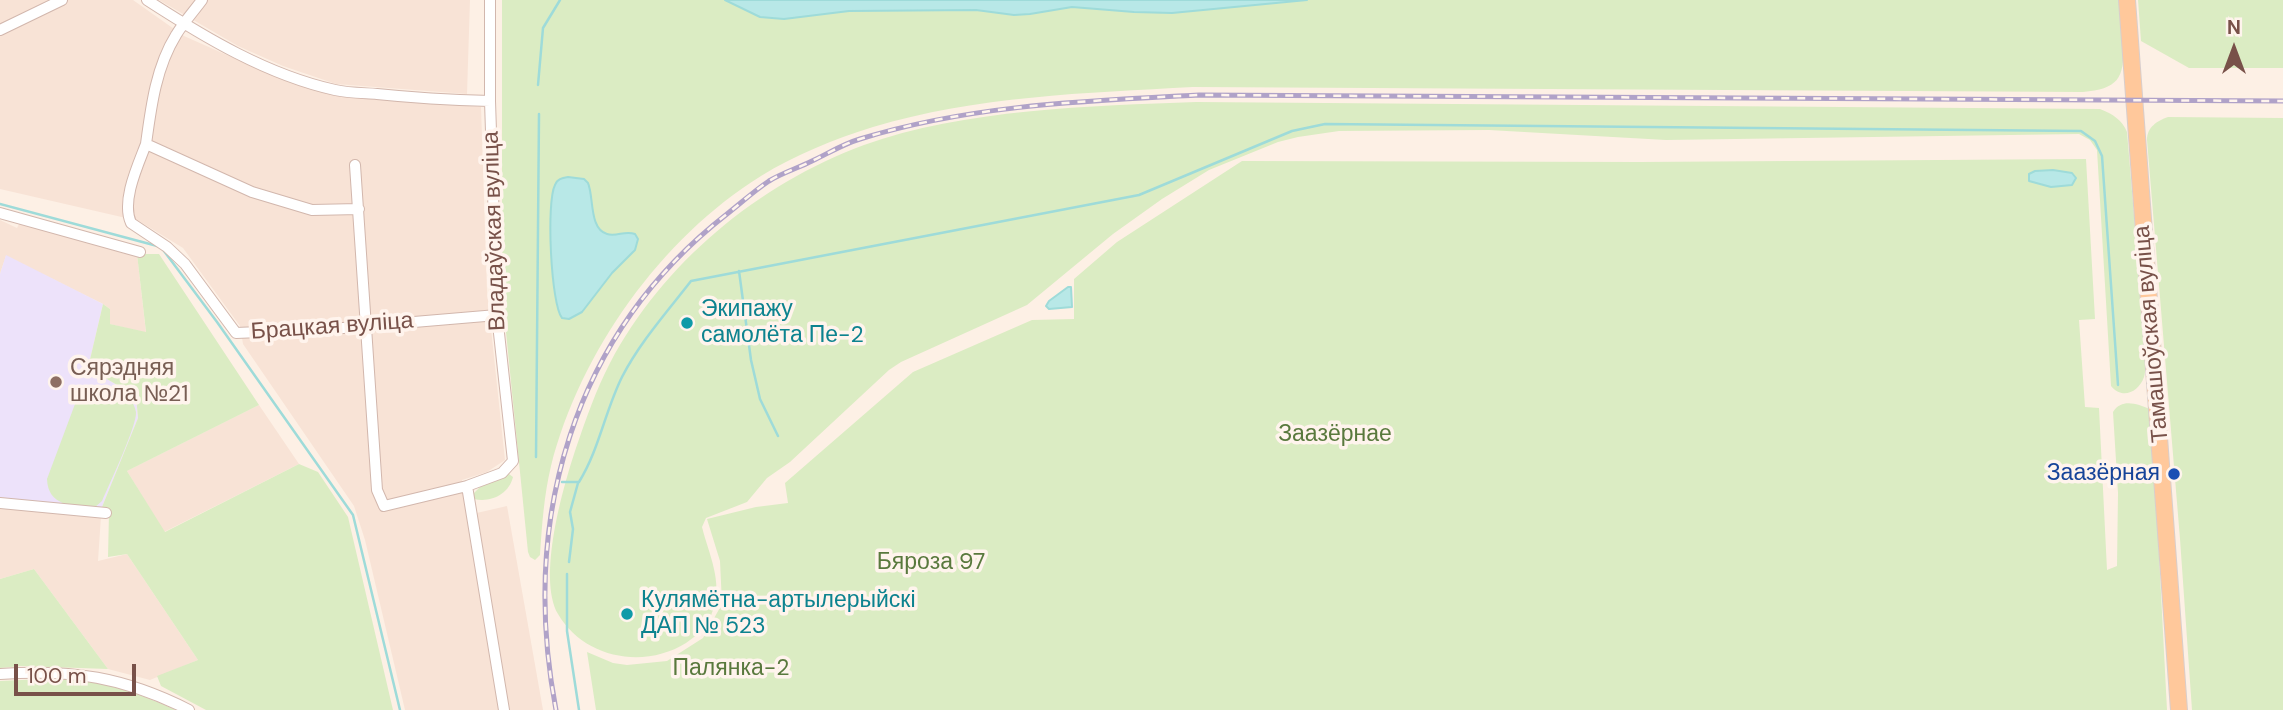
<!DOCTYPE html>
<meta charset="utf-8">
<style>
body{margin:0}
#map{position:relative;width:2283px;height:710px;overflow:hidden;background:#fdf0e5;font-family:"DM Sans",sans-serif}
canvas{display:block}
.north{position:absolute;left:2199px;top:14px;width:70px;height:70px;-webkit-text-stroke:5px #fff4ed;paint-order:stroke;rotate:0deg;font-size:19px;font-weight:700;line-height:28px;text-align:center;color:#785149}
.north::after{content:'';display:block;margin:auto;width:24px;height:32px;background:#785149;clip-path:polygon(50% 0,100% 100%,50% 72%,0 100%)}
.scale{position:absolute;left:14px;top:664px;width:122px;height:32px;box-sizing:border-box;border:4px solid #785149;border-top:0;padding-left:9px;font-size:21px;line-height:24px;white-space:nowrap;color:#785149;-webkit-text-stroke:5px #fff4ed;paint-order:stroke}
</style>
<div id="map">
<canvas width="2283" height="710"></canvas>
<div class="north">N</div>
<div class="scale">100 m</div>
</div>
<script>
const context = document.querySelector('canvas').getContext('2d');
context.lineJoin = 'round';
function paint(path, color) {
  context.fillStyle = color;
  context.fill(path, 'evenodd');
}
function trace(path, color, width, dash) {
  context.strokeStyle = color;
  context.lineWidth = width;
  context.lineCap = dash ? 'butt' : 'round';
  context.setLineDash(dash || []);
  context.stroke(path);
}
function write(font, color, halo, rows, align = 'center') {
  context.font = font + ' "DM Sans",sans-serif';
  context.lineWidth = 7;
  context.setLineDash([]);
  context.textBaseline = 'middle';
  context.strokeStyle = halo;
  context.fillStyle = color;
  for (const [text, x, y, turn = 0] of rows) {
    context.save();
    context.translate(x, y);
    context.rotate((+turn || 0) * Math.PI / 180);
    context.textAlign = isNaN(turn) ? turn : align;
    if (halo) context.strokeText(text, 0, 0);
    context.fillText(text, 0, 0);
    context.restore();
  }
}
const residential = new Path2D(`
 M0 0H133L184 36 281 79 333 95 481 107 487 291 505 460 487 472 462 480 468 515 507 506 543 710H405L365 540 354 506 243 344 240 326 183 248 139 221 0 189Z
 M159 0H470L467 94 336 84 283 66 238 46Z
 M0 220 17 228 20 222 137 254 146 333 110 324V309L103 304 6 256 0 274Z
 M259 405 299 464 164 532 127 471Z
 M0 508 101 516 98 561 127 554 198 660 150 680 108 669 34 569 0 579Z`);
const education = new Path2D(`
 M6 255 103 304 88 368 136 396 138 418 102 507 89 510 0 497V274Z`);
const green = new Path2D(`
 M502 0H2119C2121 15 2122 30 2123 45 2125 79 2117 89 2083 92L1193 87C1086 93 976 96 873 127 834 139 795 155 761 176 661 238 580 352 551 466 544 495 542 525 540 555L535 560 530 557 528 552 504 312 502 267Z
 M2138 0H2283V68H2189L2141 41Z
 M1196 102 2100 109C2113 114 2122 120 2127 132L2146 358C2145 364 2146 371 2144 377 2139 392 2122 400 2111 386L2097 150 2090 140 2079 134 1666 140 1489 130 1339 131 1298 137 1278 142 1209 170 1162 199 1113 234 1027 305 901 362 889 370 790 462 767 478 747 502 706 518 702 527C709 555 723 581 713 610 709 624 698 635 686 643 645 669 584 659 558 614 537 577 563 487 576 448 586 419 596 390 610 363 663 263 758 184 864 145 963 109 1092 106 1196 102Z
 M2168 117 2283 118V710H2192L2180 539 2147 140C2147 127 2157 121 2168 117Z
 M2086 159 2095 319 2079 320 2085 407 2099 408 2107 570 2117 566 2118 493 2113 412C2122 398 2137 404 2150 409L2152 419 2167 710H596L587 652 613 663 627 665 667 661 703 638 722 604 720 561 707 519 756 507 788 503 785 483 913 372 1032 320 1074 319V279L1117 242 1242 161 1640 162Z
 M137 254H159L259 405 127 471 165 532 299 464 318 472 348 517 393 710H206L161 686 157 676 198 660 127 554 108 557 109 513 102 507 138 418 136 396 88 368 103 304 110 309V324L146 332Z
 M98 386C114 387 133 394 136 412 137 426 109 485 102 501L94 508C72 506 48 506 47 479L78 396 87 390Z
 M509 474 513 477C509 494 491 503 474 499V493L480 487Z
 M34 569 108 669 21 666 0 668V579Z
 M65 678C105 682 139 693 176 710H0V681Z`);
const water = new Path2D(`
 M725 0H1307L1172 13 1134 12 1072 7 1030 14 1014 15 976 10 849 11 784 19 760 17Z
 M2053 170 2072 173 2076 178 2072 185 2051 187 2029 181V174L2035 171Z
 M568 177 584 179 588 183C594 197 589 229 607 234 617 237 625 230 635 234L638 239 635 250 612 273 582 312 569 319 562 318C551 305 546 202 555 185 557 179 562 178 568 177Z
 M1068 287H1071L1072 307 1049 309 1046 306 1049 301Z`);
const stream = new Path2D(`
 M538 85 543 28 560 0
 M0 204 161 247 217 322 353 515 400 710
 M739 271 751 360 760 399 778 436
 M536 457 539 114
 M562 482H579C599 450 605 411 622 377 640 342 667 312 691 281L1139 195 1292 131 1325 124 2081 131 2095 141 2102 156 2118 385
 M569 562 573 529 570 512 578 483
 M567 574V631L579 710`);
const street = new Path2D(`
 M147 0C204 37 267 75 335 90 348 93 363 93 377 94 415 98 452 100 490 101
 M202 0C194 11 183 23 176 35 156 67 151 107 146 144L252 192 312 210 359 209
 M0 30 62 0
 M146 144C138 165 121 201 131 223L167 247 185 264 236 333 331 329 497 315
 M355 165 377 490 384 506 467 486 502 473 513 461 497 315 490 101V0
 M0 213 140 252
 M467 486 504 710
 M0 503 106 513
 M0 674C72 669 124 677 189 710`);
const primary = new Path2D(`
 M2127 0 2179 710`);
const rail = new Path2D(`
 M556 710C520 520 572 335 727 214 741 203 754 191 769 181 782 173 798 168 812 161 827 154 843 144 860 139 970 105 1084 101 1199 95L2283 101`);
const markers = [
 [687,323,7,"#0f9aa8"],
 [56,382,7,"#8d6e63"],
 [2174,474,7,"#1a4fb4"],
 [627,614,7,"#0f9aa8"]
];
const streetNames = [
 ["Владаўская вуліца",495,231,-92],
 ["Брацкая вуліца",332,327,-4],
 ["Тамашоўская вуліца",2152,334,-95]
];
const cultureNames = [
 ["Экипажу",701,310],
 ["самолёта Пе-2",701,336],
 ["Кулямётна-артылерыйскі",641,601],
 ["ДАП № 523",641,627]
];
const educationNames = [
 ["Сярэдняя",70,369],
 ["школа №21",70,395]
];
const parkNames = [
 ["Заазёрнае",1335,435],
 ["Бяроза 97",931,563],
 ["Палянка-2",731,669]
];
const transitNames = [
 ["Заазёрная",2160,474]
];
paint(residential, '#f8e3d6');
paint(education, '#ede2fa');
paint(green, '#dbecc3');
paint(water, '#b8e8e7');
trace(water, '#9edbd9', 2);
trace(stream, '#9edbd9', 2.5);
trace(street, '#d2b7ad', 12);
trace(primary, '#d9cecc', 18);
trace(street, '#fff', 10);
trace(primary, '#ffc89b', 16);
trace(rail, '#b0a2c8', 5);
trace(rail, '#fff4ed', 2.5, [8]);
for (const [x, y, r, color] of markers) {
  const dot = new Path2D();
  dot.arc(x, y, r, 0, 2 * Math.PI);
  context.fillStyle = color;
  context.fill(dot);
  trace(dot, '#fff4ed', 2.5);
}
write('23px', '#785149', '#fff4ed', streetNames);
write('23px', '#0d838f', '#fff4ed', cultureNames, 'left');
write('23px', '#785e54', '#fff4ed', educationNames, 'left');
write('23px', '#59793d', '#fff4ed', parkNames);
write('23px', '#164399', '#fff4ed', transitNames, 'right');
</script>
